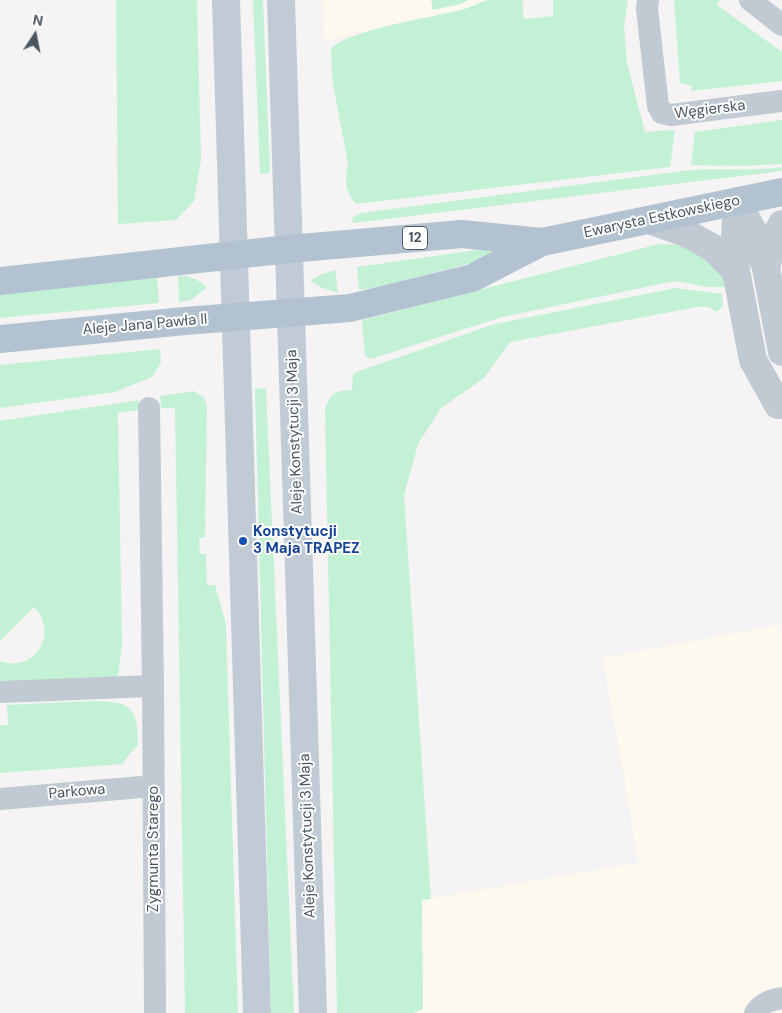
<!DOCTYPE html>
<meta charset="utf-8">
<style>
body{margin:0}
#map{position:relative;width:782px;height:1013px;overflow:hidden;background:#f5f3f3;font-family:"DM Sans",sans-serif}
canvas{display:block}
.north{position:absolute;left:10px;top:10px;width:50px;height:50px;-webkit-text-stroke:4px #fff;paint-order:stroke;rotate:11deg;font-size:14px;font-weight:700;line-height:20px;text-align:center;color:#4a5661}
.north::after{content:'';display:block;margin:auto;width:18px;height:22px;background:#4a5661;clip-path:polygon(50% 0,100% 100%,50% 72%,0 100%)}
</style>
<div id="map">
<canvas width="782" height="1013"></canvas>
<div class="north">N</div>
</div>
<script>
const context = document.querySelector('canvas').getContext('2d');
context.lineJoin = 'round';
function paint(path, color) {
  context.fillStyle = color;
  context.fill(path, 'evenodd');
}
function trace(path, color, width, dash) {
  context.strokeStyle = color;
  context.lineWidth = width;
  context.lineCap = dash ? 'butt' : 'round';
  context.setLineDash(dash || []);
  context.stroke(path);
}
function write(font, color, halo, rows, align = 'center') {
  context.font = font + ' "DM Sans",sans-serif';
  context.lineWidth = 4;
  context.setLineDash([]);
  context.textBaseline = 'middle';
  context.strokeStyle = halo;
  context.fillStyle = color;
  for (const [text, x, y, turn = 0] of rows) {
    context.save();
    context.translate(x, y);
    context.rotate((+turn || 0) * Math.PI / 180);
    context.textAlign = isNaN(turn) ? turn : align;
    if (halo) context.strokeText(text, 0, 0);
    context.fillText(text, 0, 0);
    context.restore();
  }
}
const commercial = new Path2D(`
 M323 0H487L464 9 325 41Z
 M779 625 782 637V1013H413L423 1009 422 900 639 863 603 658Z`);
const green = new Path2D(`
 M116 0H197L201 160 194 201 176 220 118 224Z
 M253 0H263L270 173 260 174Z
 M431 0H469L461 4 433 10Z
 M487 0H522L524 19 553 16V0H628L624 25 627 63 645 132 675 130 670 167 356 204C345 192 344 180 348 164L332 78 331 49C347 30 433 17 461 10 470 8 478 3 487 0Z
 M674 0H720L717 5 782 52V81L691 91 692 86 680 83Z
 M782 120V164L738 166 691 165 695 132Z
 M782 167V171L353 223 352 218 361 213 683 171C716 167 749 172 782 167Z
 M659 244 684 245 716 262 731 287H707L675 281 502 317 377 357 370 359 365 356 362 320Z
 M491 248 497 249 493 257 380 287 359 290 357 267Z
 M335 270 338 293 322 288 310 281 320 275Z
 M157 276 159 303 0 318V291Z
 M178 276C191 276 197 279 207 287L191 300 179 302Z
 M676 288 722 294 723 306 717 312 709 307H697L510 342 484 378 441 408 418 444 404 495 431 899 422 900 423 1009 413 1013H337L325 409C331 392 335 391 352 390L353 374 362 370 495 324Z
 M160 349 161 363 152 377 115 392 0 408V365Z
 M255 388 266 389 294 1013H271Z
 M194 391 204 398 207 406 205 538H199L200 554H206L207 585H215L226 624 238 1013H185L175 408H161L160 396Z
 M139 400V410L118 413 122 644 117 686 10 692 0 680V661C7 663 13 664 19 663 46 657 52 625 34 607L0 641V421Z
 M91 701C129 702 138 704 138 745L132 751 122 764 0 773V725H8L7 705Z`);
const minor = new Path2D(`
 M648 0 647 9 658 106 662 113 671 115 782 101
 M750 0 782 25
 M149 408 153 686 155 1013
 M0 692 153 686
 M0 799 154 786
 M755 1013C762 1003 770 1000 782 998`);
const tertiary = new Path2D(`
 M737 201 735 236 736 271 753 360 778 405
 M737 201 753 231 766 268 782 352
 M649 220 686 233 713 248 736 271
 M766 268 774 238 782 224`);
const secondary = new Path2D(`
 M226 0 257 1013
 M281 0 313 1013`);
const primary = new Path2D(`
 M0 281 289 249 462 234 542 242
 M0 339 185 321 350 308 472 278 542 242 782 192`);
const markers = [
 [243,541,5,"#1a4fb4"]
];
const shields = [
 [415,238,25]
];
const shieldNames = [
 ["12",415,238]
];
const streetNames = [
 ["Węgierska",710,110,-7],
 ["Ewarysta Estkowskiego",662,217,-12],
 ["Aleje Jana Pawła II",145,325,-5],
 ["Aleje Konstytucji 3 Maja",295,432,-92],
 ["Parkowa",77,792,-5],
 ["Aleje Konstytucji 3 Maja",308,836,-92],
 ["Zygmunta Starego",154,849,-90]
];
const transitNames = [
 ["Konstytucji",253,532],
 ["3 Maja TRAPEZ",253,549]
];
paint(commercial, '#fdf9ef');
paint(green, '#c3f1d5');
trace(minor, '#c1cad2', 22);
trace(tertiary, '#c1cad2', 28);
trace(secondary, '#c1cbd6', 28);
trace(primary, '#b3c2d1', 28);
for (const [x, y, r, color] of markers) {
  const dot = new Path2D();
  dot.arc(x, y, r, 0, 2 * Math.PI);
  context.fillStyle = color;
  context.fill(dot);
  trace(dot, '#fff', 2);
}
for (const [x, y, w] of shields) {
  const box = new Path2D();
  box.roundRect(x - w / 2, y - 11.5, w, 23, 4);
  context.fillStyle = '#fff';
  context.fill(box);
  trace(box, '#4a5661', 1);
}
write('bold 14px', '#4a5661', null, shieldNames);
write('15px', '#4a5661', '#fff', streetNames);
write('bold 15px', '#164399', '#fff', transitNames, 'left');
</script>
